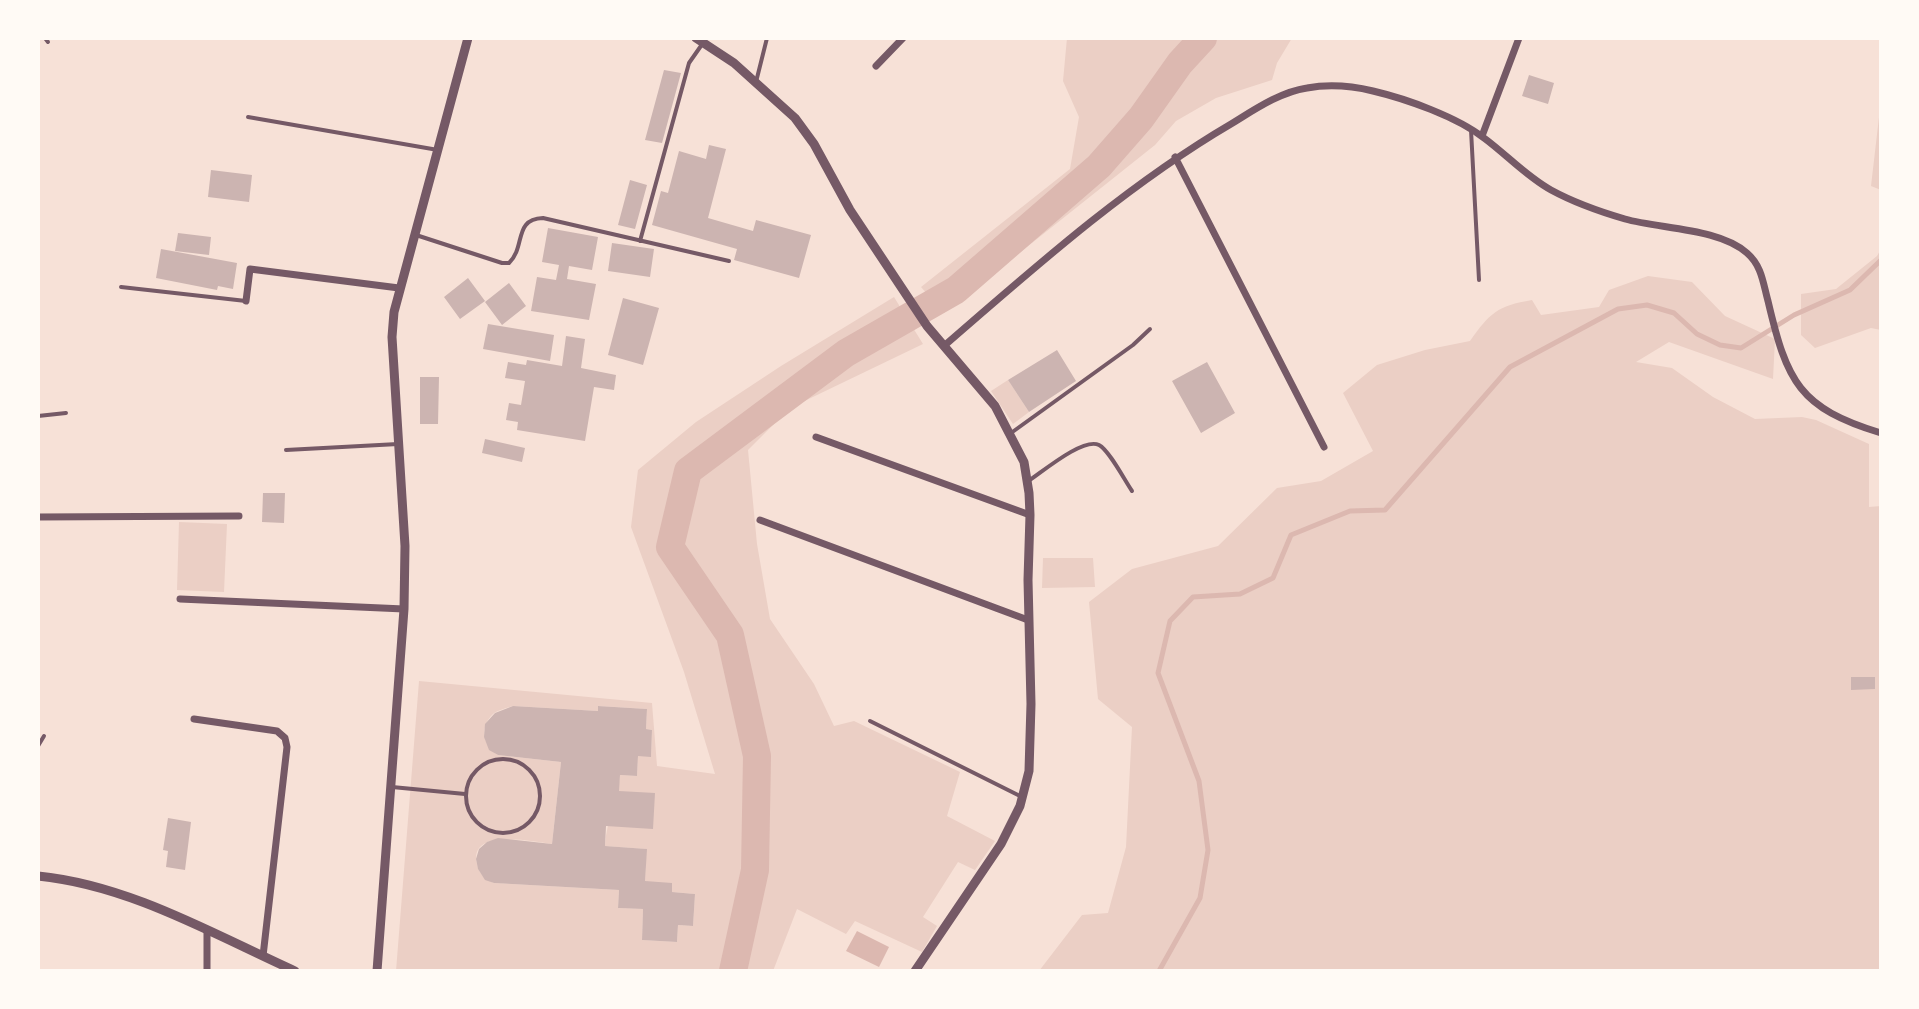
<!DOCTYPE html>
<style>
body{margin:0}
#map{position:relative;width:1919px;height:1009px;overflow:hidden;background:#f7e1d7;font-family:"Space Grotesk",sans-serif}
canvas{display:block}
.frame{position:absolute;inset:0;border:40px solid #fffaf5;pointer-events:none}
</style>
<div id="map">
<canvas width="1919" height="1009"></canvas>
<div class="frame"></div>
</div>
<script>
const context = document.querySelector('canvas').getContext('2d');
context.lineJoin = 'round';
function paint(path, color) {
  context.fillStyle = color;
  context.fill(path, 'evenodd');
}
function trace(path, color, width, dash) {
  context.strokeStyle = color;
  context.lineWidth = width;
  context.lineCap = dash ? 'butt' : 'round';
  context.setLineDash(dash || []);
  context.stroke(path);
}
const green = new Path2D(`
 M1067 38H1292L1277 63 1272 80 1216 98 1176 121 1155 145 944 313 921 287 1070 169 1079 117 1063 81Z
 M1881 100V190L1871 186Z
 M1881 249V330L1871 328 1815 348 1801 335V294L1836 289 1877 256Z
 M1648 276 1692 282 1725 316 1775 339 1773 379 1669 342 1636 362 1672 368 1713 397 1755 419 1802 417 1816 420 1869 444V507L1881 506V971H1039L1082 915 1108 913 1126 847 1132 727 1098 699 1089 602 1132 569 1218 546 1277 488 1321 481 1373 451 1343 393 1377 365 1425 350 1470 341C1490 313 1497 306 1532 300L1541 315 1599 307 1609 290Z
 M894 297 923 344 790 408 748 450 757 544 770 619 814 684 834 726 854 721 960 772 947 816 995 841 975 870 958 862 923 917 937 926 922 952 855 921 846 934 797 909 773 971H396L419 681 652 703 657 766 715 774 684 672 631 527 638 470 696 422 781 366ZM513 706 598 711 599 706 647 709 646 729 652 730 651 756H638L637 776 620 775C618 800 606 821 605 846L646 849 645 881 672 892 695 894 693 926 678 925 677 942 642 940 643 909 618 908 619 890 494 883C485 879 479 874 477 864 468 827 534 842 552 844L561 762 498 755C483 746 479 727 493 714 498 710 507 708 513 706Z
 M1008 380 1029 412 1013 424 991 391Z
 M179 522 227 524 224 592 177 590Z
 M1043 558H1093L1095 587 1042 588Z`);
const water = new Path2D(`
 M857 931 889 947 879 967 846 951Z`);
const stream = new Path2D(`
 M1159 971 1200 898 1208 850 1199 781 1158 673 1170 621 1193 597 1240 594 1273 578 1291 535 1350 511 1385 510 1510 367 1618 309 1647 305 1674 313 1697 334 1720 345 1741 348 1794 315 1850 290 1881 260`);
const river = new Path2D(`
 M733 971 755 870 757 756 730 635 670 547 688 471 846 353 956 290 1099 166 1141 118 1180 63 1203 38`);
const building = new Path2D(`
 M664 70 681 73 662 143 645 140Z
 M1529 75 1554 83 1548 104 1522 96Z
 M709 145 726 149 708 218 753 231 756 220 811 235 799 278 734 260 737 249 652 225 661 191 668 193 679 151 706 159Z
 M211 170 252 175 249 202 208 197Z
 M630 180 647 185 635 229 618 225Z
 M548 228 598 237 592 270 569 266 567 279 596 284 589 320 531 311 537 277 556 280 559 265 542 262Z
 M178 233 211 237 209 255 175 251Z
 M612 243 654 249 650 277 608 271Z
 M161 249 237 263 233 289 218 286 217 290 156 278Z
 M468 278 485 301 460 319 444 297Z
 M509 283 526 306 502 325 485 302Z
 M623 298 659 308 643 365 608 355Z
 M488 324 554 335 550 361 483 349Z
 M566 336 585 339 581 368 616 375 614 390 594 387 585 441 517 430 518 422 506 420 509 403 521 405 525 381 505 378 508 362 526 365 527 360 562 366Z
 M1057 350 1076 381 1029 412 1008 380Z
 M1207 362 1235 413 1201 433 1172 381Z
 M420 377H439L438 424H420Z
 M485 439 525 448 522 462 482 453Z
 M263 493H285L284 523 262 522Z
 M1851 677H1875V689L1851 690Z
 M513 706 598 711V706L647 709 646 729 652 730 651 757 638 756 637 776 620 775 619 791 655 793 653 829 606 826 605 846 647 849 645 881 672 883V892L695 894 693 926 678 925 677 942 642 940 643 909 618 908 619 890 494 883 485 880 478 869 476 859 479 849 487 842 498 838 552 844 561 762 498 755 489 750 484 737 485 724 495 713Z
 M168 818 191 822 185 870 166 867 168 851 163 850Z`);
const service = new Path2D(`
 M45 38 48 42
 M756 82 767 38
 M248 117 438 150
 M1471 130 1479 280
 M416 235 502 263H509C526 247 513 219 543 218L729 261
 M640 241 689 63 703 43
 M121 287 246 301
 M38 416 66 413
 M1011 433 1133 345 1150 329
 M286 450 398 444
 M1027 482C1041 473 1083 437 1099 445 1109 450 1125 481 1132 491
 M870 721 1020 796
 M38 746 44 736
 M466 796a37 37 0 1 1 74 0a37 37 0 1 1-74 0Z
 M392 787 465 794`);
const minor = new Path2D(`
 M876 66 903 38
 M1482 136 1519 38
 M1175 157 1324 447
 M246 301 250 269 399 288
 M944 346C1035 267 1127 185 1231 124 1254 110 1280 92 1307 88 1329 84 1352 86 1373 91 1407 99 1457 117 1484 138 1507 155 1527 177 1551 190 1573 202 1601 212 1625 219 1660 229 1719 228 1747 253 1762 266 1763 283 1768 301 1787 382 1799 408 1881 433
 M816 437 1030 515
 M38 517 239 516
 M760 520 1028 620
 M180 599 404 609
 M194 719 277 731 285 738 287 747 263 956
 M207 971V931`);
const tertiary = new Path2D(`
 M696 38 734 63 795 118 814 144 850 210 927 326 995 406 1024 462 1029 493 1030 515 1028 580 1031 704 1029 771 1020 806 1001 844 915 971
 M38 876C129 885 213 934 295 971
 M377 971 404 609 405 546 392 337 394 312 468 38`);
paint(green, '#ebcfc5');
paint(water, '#dcb8b0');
trace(stream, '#dcb8b0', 5);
trace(river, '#dcb8b0', 28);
paint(building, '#ccb4b1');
trace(service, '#755966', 4);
trace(minor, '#755966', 7);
trace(tertiary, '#755966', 9);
</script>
